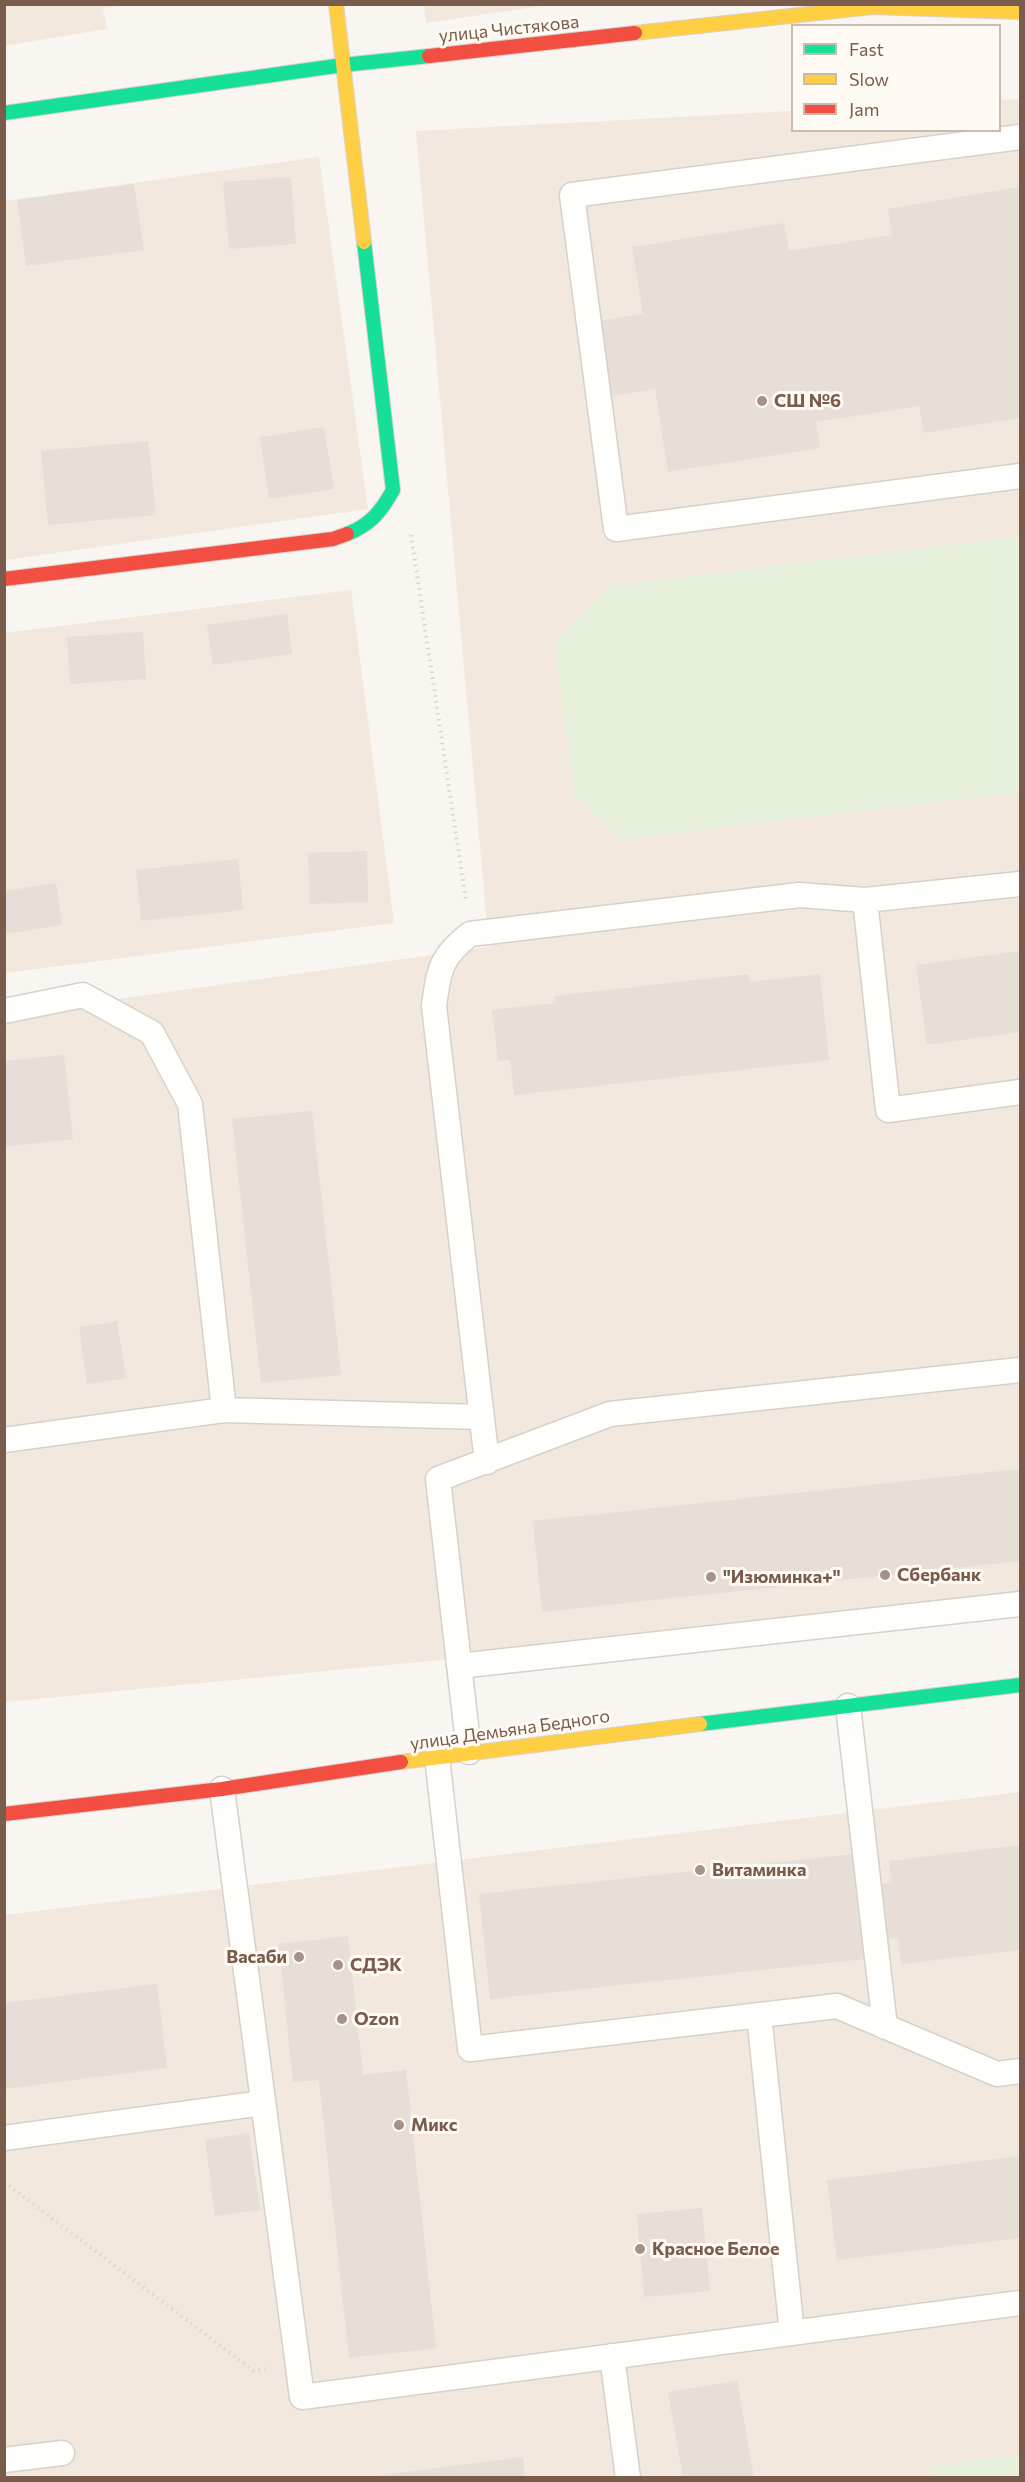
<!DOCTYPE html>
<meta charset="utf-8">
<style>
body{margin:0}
#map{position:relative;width:1025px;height:2482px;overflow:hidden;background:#f9f5f0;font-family:Commissioner,sans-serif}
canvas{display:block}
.frame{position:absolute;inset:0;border:6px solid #7a5c4d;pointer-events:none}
.legend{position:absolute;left:791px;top:24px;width:210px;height:108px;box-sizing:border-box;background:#fffaf3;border:2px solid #cabbb1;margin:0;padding:8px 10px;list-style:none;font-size:18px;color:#7a5c4d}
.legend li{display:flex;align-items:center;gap:12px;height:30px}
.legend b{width:30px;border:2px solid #cabbb1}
</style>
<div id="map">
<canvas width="1025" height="2482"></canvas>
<div class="frame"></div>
<ul class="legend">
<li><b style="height:8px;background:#16e098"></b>Fast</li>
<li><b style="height:8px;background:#ffcf43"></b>Slow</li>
<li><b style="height:8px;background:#f24e42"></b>Jam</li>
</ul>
</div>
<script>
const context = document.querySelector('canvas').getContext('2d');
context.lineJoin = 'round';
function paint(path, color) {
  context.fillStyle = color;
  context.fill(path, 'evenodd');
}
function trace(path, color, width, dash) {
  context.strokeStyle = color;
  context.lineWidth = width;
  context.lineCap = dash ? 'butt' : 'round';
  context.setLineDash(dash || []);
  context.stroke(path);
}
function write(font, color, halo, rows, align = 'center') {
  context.font = font + ' Commissioner,sans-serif';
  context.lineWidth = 6;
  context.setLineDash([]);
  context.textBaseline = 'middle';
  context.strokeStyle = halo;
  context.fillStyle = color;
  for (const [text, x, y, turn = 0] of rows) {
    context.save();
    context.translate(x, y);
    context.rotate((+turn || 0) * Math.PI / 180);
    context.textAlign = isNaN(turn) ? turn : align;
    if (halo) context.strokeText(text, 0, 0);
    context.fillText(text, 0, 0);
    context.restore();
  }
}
const residential = new Path2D(`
 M5 4H126V5L103 8 107 29 5 46Z
 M424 4H548V5L426 23Z
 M1020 99V1604L5 1702 4 1015 489 947 416 131 792 111V130H1000V100Z
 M319 157 368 509 5 560 4 201Z
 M351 590 394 923 5 973 4 633Z
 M1020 1792V2477H5L4 1915Z`);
const green = new Path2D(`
 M1020 536V792L621 840 574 796 555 642 608 586Z
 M1020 2455V2477H935L933 2465Z`);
const building = new Path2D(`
 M291 177 296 244 229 249 223 182Z
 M134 184 144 250 26 266 17 200Z
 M1020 187V418L924 433 919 406 816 422 820 448 668 472 655 389 611 396 599 321 643 314 632 247 784 223 789 251 892 235 888 209Z
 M324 427 334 489 269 499 260 437Z
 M148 441 156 515 48 525 41 451Z
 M287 614 292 654 213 665 207 625Z
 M143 632 146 679 70 684 67 637Z
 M367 851 368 902 310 904 308 853Z
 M238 859 243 910 141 921 136 870Z
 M56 883 62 925 4 934V891Z
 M1020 951V1032L927 1045 916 965Z
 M749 974 750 982 820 974 829 1060 514 1095 510 1060 498 1061 492 1010 556 1003 555 996Z
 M64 1055 73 1139 4 1147V1061Z
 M312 1111 341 1375 261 1383 232 1119Z
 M117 1321 126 1378 87 1384 79 1327Z
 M1020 1469V1561L542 1612 533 1521Z
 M1020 1845V1950L901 1964 898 1938 884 1939 877 1884 892 1883 889 1861Z
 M854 1854 865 1959 490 1999 479 1894Z
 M348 1936 363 2075 406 2070 436 2348 349 2358 319 2080 293 2082 279 1944Z
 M157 1984 167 2068 4 2089V2003Z
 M249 2133 260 2210 215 2216 205 2140Z
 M1020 2156V2238L837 2260 827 2180Z
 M702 2208 710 2291 644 2297 637 2214Z
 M737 2381 754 2478H683L668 2392Z
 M523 2457 525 2478H375V2476Z`);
const path = new Path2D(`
 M411 535 466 901
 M4 2182 254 2371 267 2369`);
const lane = new Path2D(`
 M1020 137 572 195 616 529 1020 476
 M865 900 888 1110 1020 1092
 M4 1011 83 995 152 1033 190 1104 224 1410 4 1440
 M224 1410 481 1417
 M487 1462 434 1006C439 970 440 957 470 934L799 895 865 900 1020 884
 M459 1666 1020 1604
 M848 1706 885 2027
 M469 1752 438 1479 610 1414 1020 1370
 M437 1757 470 2049 837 2006 997 2074 1020 2071
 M222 1789 302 2397 1020 2303
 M759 2015 792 2333
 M4 2138 263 2103
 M612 2356 628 2478
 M4 2460 62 2453`);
const fast = new Path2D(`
 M4 113 343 65 429 56
 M347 534C370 525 381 512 393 490L364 242
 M700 1724 1020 1685`);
const slow = new Path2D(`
 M336 4 364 242
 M635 33 872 7 1020 12
 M401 1762 700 1724`);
const jam = new Path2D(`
 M429 56 635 33
 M4 579 333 539 347 534
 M4 1814 222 1789 401 1762`);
const markers = [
 [762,401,6,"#a69286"],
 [885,1575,6,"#a69286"],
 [711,1577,6,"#a69286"],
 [700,1870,6,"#a69286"],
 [299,1957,6,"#a69286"],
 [338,1965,6,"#a69286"],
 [342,2019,6,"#a69286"],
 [399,2125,6,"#a69286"],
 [640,2249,6,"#a69286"]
];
const streetNames = [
 ["улица Чистякова",509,29,-6],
 ["улица Демьяна Бедного",510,1730,-8]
];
const poiNames = [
 ["СШ №6",774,401],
 ["Сбербанк",897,1575],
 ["\"Изюминка+\"",723,1577],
 ["Витаминка",712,1870],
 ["Васаби",287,1957,"right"],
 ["СДЭК",350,1965],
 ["Ozon",354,2019],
 ["Микс",411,2125],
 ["Красное Белое",652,2249]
];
paint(residential, '#f2e8de');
paint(green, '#e7f0db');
paint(building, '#e6ded7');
trace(lane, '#d7d1cb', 27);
trace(fast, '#d9d2cb', 16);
trace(slow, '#d9d2cb', 16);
trace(jam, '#d9d2cb', 16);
trace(path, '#dcd5d0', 4, [1.5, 4.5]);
trace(lane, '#fefefd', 24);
trace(fast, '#16e098', 14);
trace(slow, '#ffcf43', 14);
trace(jam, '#f24e42', 14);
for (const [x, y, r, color] of markers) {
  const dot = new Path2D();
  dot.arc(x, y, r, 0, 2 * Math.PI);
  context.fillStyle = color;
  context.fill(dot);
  trace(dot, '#fffaf3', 2);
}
write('18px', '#7a5c4d', '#fffaf3', streetNames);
write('bold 18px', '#7a5c4d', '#fffaf3', poiNames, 'left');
</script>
